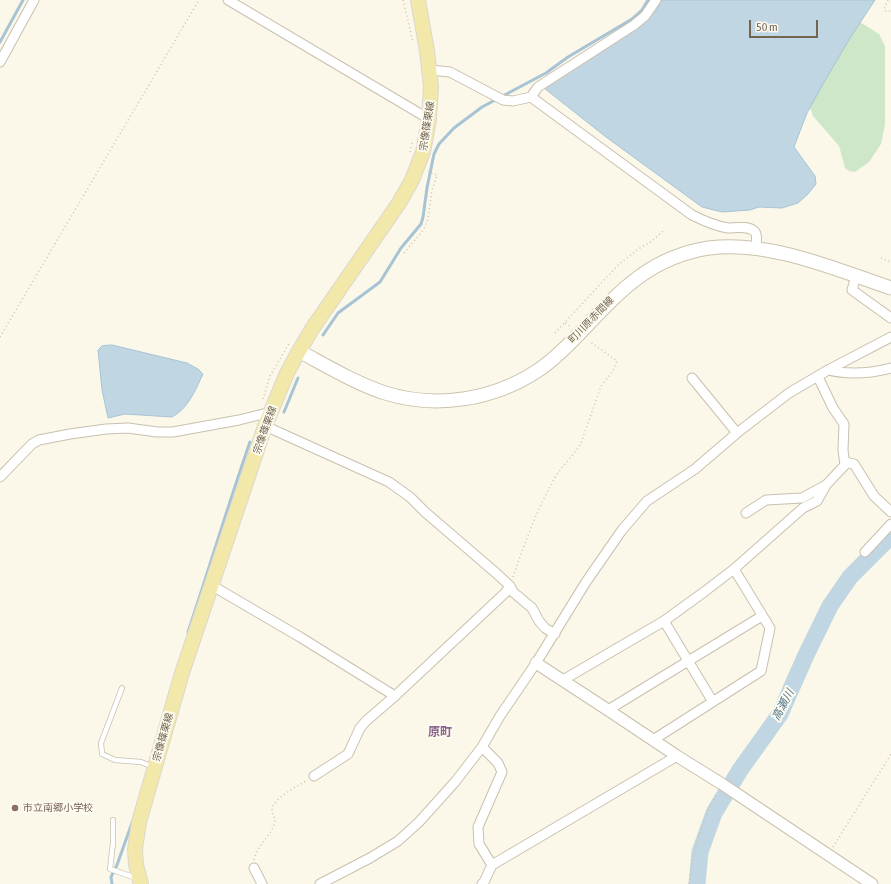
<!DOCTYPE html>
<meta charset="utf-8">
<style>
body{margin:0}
#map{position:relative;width:891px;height:884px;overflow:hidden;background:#fbf8ea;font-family:"Asap Condensed",sans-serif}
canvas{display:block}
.scale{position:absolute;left:749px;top:20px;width:69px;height:18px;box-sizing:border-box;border:2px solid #736550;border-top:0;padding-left:5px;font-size:12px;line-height:14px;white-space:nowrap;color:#736550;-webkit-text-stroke:3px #fdfbf0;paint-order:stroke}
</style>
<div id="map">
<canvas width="891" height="884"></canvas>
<div class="scale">50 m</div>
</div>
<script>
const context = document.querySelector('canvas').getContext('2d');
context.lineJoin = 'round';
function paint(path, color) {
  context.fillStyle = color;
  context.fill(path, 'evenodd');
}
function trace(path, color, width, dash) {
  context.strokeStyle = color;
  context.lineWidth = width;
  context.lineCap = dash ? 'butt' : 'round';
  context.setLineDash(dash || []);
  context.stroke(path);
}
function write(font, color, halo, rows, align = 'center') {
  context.font = font + ' "Asap Condensed","Noto Sans JP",sans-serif';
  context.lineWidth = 4;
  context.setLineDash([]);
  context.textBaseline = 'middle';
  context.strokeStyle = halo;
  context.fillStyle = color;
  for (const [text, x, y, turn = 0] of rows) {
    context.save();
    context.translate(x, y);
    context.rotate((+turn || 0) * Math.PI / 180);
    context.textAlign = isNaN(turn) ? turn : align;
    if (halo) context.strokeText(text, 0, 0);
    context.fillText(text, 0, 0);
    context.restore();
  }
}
const green = new Path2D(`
 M860 22 879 34 885 46V124L881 144 869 162 855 172 849 171 845 168 839 146 813 116 808 102Z`);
const water = new Path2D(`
 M662 0H875L850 38 823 84 807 113 794 147 815 176 816 184 808 194 798 203 782 208 759 207 750 210 722 212 702 207 606 137 544 88 644 22 656 11Z
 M112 345 187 363 198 369 203 374C196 389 188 409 172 417L125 414 108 418 102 390 98 350 102 346Z`);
const stream = new Path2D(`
 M0 42 23 0
 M323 335 338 313 380 282 401 248 421 224 423 217 427 188 434 154 439 144 454 128 482 107 546 73 568 57 632 19 642 10 648 0
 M284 412 298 378
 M188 632C209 569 228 505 250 442
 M112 884 111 877 117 865 133 820`);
const river = new Path2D(`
 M697 884 700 852 714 813 740 770 780 714 806 655 830 606 850 577 891 536`);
const path = new Path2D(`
 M403 0 413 43
 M888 0 884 9 886 11H891
 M410 152 412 142
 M404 253 424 229 428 219 432 190 437 175 428 172
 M881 258 891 262
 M565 323 570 326
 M555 333 619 264 640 248 651 242 663 231
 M0 337 199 0
 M263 399 270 376 290 342
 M513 577C524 545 536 512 552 483 559 468 573 457 581 443L601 386 613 371 617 361 589 341
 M833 847 891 754
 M254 860C257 845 269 838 274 825 277 818 272 816 272 810 272 799 298 786 307 780
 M689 884C694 851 701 822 717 793`);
const service = new Path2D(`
 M122 688 101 743 102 754 115 760 141 762 153 767
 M113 820V843L110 869 136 878`);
const minor = new Path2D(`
 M228 0 429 119
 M0 62 34 0
 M430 70 450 72 503 100 513 101 531 97 538 87 634 25 645 16 656 0
 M531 97 692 215C704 221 715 226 728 228 735 228 749 225 755 232 758 236 756 243 756 248
 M856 276 852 290 891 318
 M828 370 891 337
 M692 378 737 433
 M265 426 389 482 410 497 425 512 496 573 510 586 513 592 532 608 539 621 545 628 555 634
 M845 462 854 464 874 496 891 512
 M0 477 32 444 39 440 70 434 106 429 128 428 157 432H173L239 420 271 412
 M746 513 766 500 802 498 826 485
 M865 552 891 524
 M211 585 300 637 395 696 505 593 510 586
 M664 621 713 702
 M563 680 664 621 704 592 734 569 803 508 817 501 826 485 845 465 843 450 844 424 833 408 818 377
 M608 710 762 616
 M653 740 761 671 770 628 734 569
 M482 747 498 763 502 772 478 827 479 844 492 865
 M314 776 348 754 360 728 366 721 395 696
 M254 868 262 884
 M320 884 370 858 398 841 419 822 455 782 482 747 500 716 536 663 586 582 622 530 647 501 695 469 737 433 789 393 828 370C848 375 871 373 891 368
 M482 884 484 882 492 865 677 756`);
const tertiary = new Path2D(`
 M536 663 608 710 677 756 722 784 872 884`);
const secondary = new Path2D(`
 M299 351C327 366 355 383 385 393 436 409 493 400 537 371 553 361 566 347 579 334 618 293 649 257 709 248 768 240 835 269 891 288`);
const primary = new Path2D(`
 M141 884 136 865 135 849 139 822 182 673 265 426 287 373 299 351 312 329 399 203 412 180 423 152 429 119 431 86 427 51 418 0`);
const markers = [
 [15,808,4,"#8d6e63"]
];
const streetNames = [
 ["宗像篠栗線",427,126,-81],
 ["町川原赤間線",591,320,-46],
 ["宗像篠栗線",265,430,-70],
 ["宗像篠栗線",163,737,-74]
];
const educationNames = [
 ["市立南郷小学校",23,808]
];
const waterNames = [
 ["高瀬川",783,705,-62]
];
const quarterNames = [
 ["原町",440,732]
];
paint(green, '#cfe7c9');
paint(water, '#c0d6e3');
trace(water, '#a7c3d4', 1);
trace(stream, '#a7c3d4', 3);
trace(river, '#c0d6e3', 17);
trace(service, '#c9c0ae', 6);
trace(minor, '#c9c0ae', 11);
trace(tertiary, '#c9c0ae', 13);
trace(secondary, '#ccc2ad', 15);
trace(primary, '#dbd7d2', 16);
trace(path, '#d3c2a7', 1.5, [1, 3]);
trace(service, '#fff', 4.5);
trace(minor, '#fff', 9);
trace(tertiary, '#fff', 11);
trace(secondary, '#fff', 13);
trace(primary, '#f2e8aa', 14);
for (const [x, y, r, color] of markers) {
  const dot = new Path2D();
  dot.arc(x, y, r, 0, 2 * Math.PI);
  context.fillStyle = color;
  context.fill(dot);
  trace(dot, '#fdfbf0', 1.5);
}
write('10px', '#736550', '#fdfbf0', streetNames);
write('10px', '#785e54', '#fdfbf0', educationNames, 'left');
write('italic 11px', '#4f738a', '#fdfbf0', waterNames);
write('bold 12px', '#8b678f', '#fdfbf0', quarterNames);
</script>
